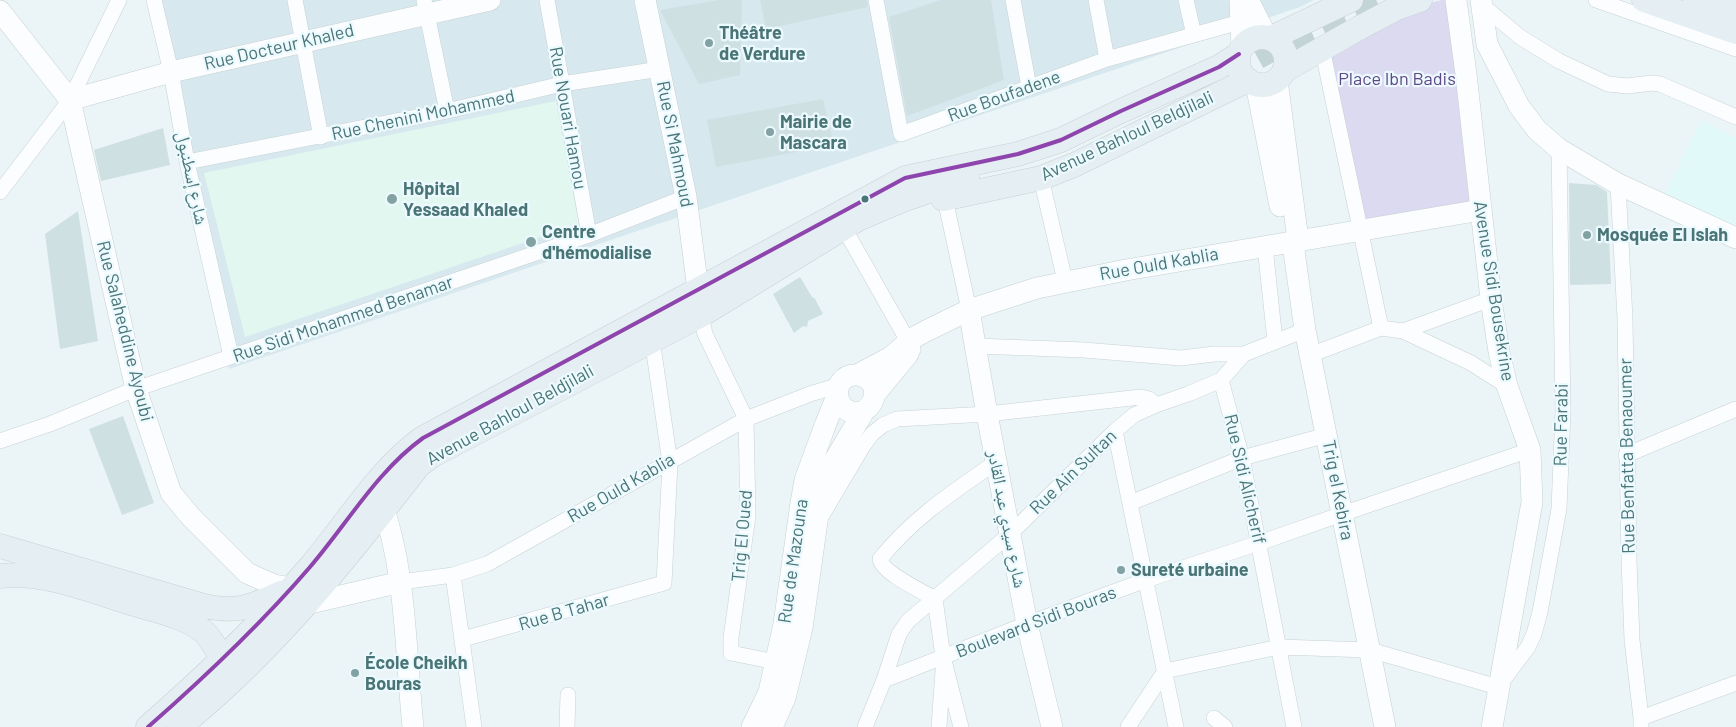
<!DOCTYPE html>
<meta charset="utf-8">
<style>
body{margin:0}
canvas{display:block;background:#ebf4f7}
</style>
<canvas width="1736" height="727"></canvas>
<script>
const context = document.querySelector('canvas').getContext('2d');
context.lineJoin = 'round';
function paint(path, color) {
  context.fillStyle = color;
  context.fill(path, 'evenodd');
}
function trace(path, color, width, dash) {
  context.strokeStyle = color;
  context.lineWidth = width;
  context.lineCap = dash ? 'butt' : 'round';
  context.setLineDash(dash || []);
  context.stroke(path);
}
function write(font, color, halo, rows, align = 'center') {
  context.font = font + ' Barlow,"Noto Naskh Arabic",sans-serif';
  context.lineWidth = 4.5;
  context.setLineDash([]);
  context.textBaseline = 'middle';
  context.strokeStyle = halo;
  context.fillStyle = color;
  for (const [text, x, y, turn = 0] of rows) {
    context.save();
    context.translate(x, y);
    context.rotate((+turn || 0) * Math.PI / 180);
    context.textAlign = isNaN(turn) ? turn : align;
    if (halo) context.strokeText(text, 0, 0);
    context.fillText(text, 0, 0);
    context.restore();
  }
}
const residential = new Path2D(`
 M147 0H1314L1300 7 229 369Z`);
const commercial = new Path2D(`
 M1701 120 1736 138V227L1665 194Z`);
const medical = new Path2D(`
 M556 101 579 224 245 337 204 173Z`);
const green = new Path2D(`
 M1442 0H1448L1472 203 1366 220 1329 47 1394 11Z`);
const building = new Path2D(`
 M719 0H742L740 75 699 84 660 10Z
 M760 0H867L868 7 766 29Z
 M941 0H991L1004 80 907 116 889 17Z
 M823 99 834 145 716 167 707 120Z
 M163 128 170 165 101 181 94 150Z
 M1569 183 1596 185 1607 192 1611 284 1570 285Z
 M78 211 98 341 60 349 45 234Z
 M800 277 812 297 815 299 823 314 808 321 807 327 803 326 794 333 773 294Z
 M123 416 154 503 122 515 89 429Z`);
const primaryTunnel = new Path2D(`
 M1226 75 1289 40 1381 0`);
const street = new Path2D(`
 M154 0 171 72 187 162 231 356
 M295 0 321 137
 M424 0 447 111
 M547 0 589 235
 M876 0 901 134 1107 59 1240 22
 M1013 0 1029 87
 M1096 0 1107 59
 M1186 0 1194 35
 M1596 0 1736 49
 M1482 5 1520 37 1559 61 1608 84 1627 86 1652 83 1660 84 1736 117
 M1322 48 1381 328
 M187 162 447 111 562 84 660 69
 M1041 178 1065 281
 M1618 184 1625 319 1629 560 1632 640 1641 718V727
 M0 192 70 100 119 0
 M945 199 969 310
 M844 228 913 350
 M1266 256 1275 341
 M701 315 705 334 746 419 748 516 731 638V653L776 662
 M1403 331 1491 299
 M976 346 1084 350 1181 358 1214 354H1244
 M1310 355 1381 328 1403 331 1471 363 1507 386
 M1221 380 1242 458 1294 727
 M1115 431 1176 727
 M0 441 50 424 130 391 589 235 686 197
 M1626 455 1736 409
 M1130 503 1242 458 1327 435
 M821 517 863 446 872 434 883 425 897 419 987 414 1141 397 1149 399 1156 405
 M453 575 474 727
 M401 582 453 575 487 564 746 419 810 394 840 385
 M463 639 664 583 670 463 652 339
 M884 680 1027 624 1146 580 1259 543 1342 514 1530 450
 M1214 718 1225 727
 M1641 718 1736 683
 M567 727 568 695
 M865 727 884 680 899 634 908 621 1010 534 1115 431 1134 415 1156 405 1188 394 1221 380 1244 354 1305 330
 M939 727 943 671
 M961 727 943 657 935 599C922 591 882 573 880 559 914 517 953 492 996 462
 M1128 727 1165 671 1279 647 1370 650 1498 687 1528 647 1534 634 1540 612 1559 509 1563 411 1559 149`);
const secondary = new Path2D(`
 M645 0 686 197 700 305
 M1240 0 1242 47
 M1248 0 1267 37
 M1456 0 1466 74 1491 299 1499 352 1507 386 1530 450 1532 502 1492 727
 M1481 0 1487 44 1519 106 1537 130 1559 149 1618 184 1736 238
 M0 11 70 100 136 389 171 493 191 517 247 573 274 585 292 588
 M1277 80 1298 240 1294 251 1305 330 1385 727
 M1256 84 1280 206
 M70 100 171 72 490 0
 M969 310 987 414 1027 624 1052 727
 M857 375 891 357 913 338 926 331 969 310 1037 288 1126 270 1481 210
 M875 394 908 354
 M380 498C407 571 405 650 413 727
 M306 604 401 582
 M752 727 769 692 784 624 801 503 805 480 826 423 837 396
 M772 727 785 698 802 628 822 486 830 468 864 411C874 404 879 391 870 381 866 377 861 375 856 375 829 374 832 420 864 411`);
const primary = new Path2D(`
 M1644 0 1736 32
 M1695 0 1736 13
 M1238 61a24 24 0 1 1 48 0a24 24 0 1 1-48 0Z
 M1271 38 1351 0
 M1285 70 1359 28 1397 8 1420 0
 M943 199 1041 178 1074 165 1248 80
 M0 546 204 606C239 613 249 607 281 593
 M0 576C46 571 91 591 134 604 154 610 185 617 202 630 215 641 219 659 233 669
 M148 727C205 677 261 624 310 567 347 524 377 471 423 438L905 178 1018 154 1061 140 1121 111 1219 67 1239 54
 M179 727C272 653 347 558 419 465L433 455 701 315 858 219 903 200 967 178`);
const bus1 = new Path2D(`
 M148 727C205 677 261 624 310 567 347 524 377 471 423 438L905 178 1018 154 1061 140 1121 111 1219 67 1239 54`);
const markers = [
 [709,43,5,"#82a1a3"],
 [770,132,5,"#82a1a3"],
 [392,199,6,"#82a1a3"],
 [865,199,4.5,"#4a7576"],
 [1587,235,5,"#82a1a3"],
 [531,242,6,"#82a1a3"],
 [1121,570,5,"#82a1a3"],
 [355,673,5,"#82a1a3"]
];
const poiNames = [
 ["Théâtre",719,33],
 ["de Verdure",719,54],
 ["Mairie de",780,122],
 ["Mascara",780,143],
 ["Hôpital",403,189],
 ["Yessaad Khaled",403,210],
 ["Centre",542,232],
 ["d'hémodialise",542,253],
 ["Mosquée El Islah",1597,235],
 ["Sureté urbaine",1131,570],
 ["École Cheikh",365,663],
 ["Bouras",365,684]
];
const streetNames = [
 ["Rue Docteur Khaled",279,47,-13],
 ["Rue Boufadene",1004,96,-20],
 ["Rue Chenini Mohammed",423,115,-12],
 ["Rue Nouari Hamou",568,118,80],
 ["Avenue Bahloul Beldjilali",1127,136,-25],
 ["Rue Si Mahmoud",675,144,79],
 ["شارع إسطنبول",192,178,78],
 ["Rue Ould Kablia",1159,264,-10],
 ["Avenue Sidi Bousekrine",1494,291,81],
 ["Rue Sidi Mohammed Benamar",343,319,-19],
 ["Rue Salaheddine Ayoubi",125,331,76],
 ["Avenue Bahloul Beldjilali",510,415,-29],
 ["Rue Farabi",1561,425,-89],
 ["Rue Benfatta Benaoumer",1627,456,-91],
 ["Rue Ain Sultan",1073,472,-44],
 ["Rue Sidi Alicherif",1245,479,77],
 ["Rue Ould Kablia",621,488,-30],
 ["Trig el Kebira",1338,490,79],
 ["شارع سيدي عبد القادر",1007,519,79],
 ["Trig El Oued",742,536,-85],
 ["Rue de Mazouna",793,561,-82],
 ["Rue B Tahar",564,612,-16],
 ["Boulevard Sidi Bouras",1036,622,-21]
];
const parkNames = [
 ["Place Ibn Badis",1397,79]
];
paint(residential, '#d7e9ef');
paint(commercial, '#e1f9f9');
paint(medical, '#e1f7f0');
paint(green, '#dbdaf0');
paint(building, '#cfe0e2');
trace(primaryTunnel, '#c3d4d7', 24, [24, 12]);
trace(street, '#c7d2d5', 16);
trace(secondary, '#c5d1d3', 22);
trace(primary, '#c9d1d3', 25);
trace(street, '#fcfdfe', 15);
trace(secondary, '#fcfdfe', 21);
trace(primary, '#e5eef2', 24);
trace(bus1, '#8e44ad', 4);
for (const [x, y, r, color] of markers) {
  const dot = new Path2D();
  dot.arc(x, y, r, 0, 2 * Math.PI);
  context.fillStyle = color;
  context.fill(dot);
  trace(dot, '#ecfaff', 2);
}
write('bold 18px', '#4a7576', '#ecfaff', poiNames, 'left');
write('18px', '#4a7576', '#ecfaff', streetNames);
write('18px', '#5f4887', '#ecfaff', parkNames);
</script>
